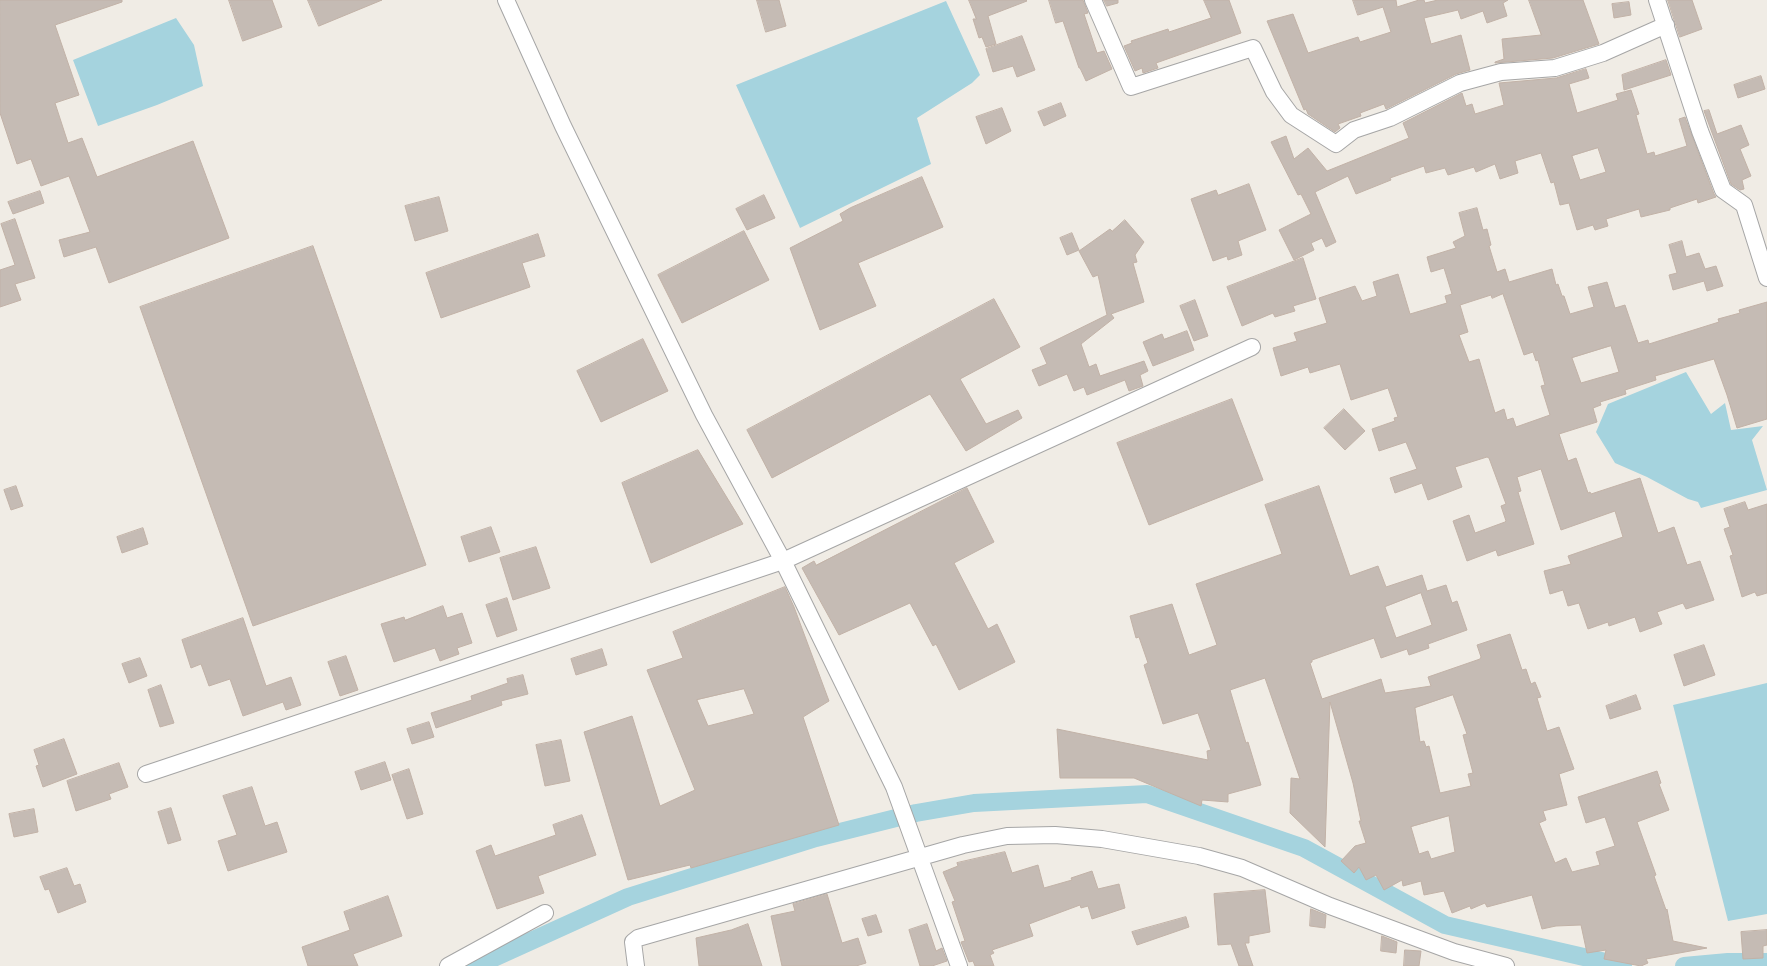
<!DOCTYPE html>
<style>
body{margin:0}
canvas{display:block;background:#f0ece5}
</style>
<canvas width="1767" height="966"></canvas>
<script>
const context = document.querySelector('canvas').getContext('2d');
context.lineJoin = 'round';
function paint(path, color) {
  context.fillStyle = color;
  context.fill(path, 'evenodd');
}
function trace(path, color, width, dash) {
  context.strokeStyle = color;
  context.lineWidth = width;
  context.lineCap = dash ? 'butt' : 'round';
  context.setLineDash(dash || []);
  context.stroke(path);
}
const water = new Path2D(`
 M946 1 980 75 972 83 917 118 931 164 800 228 736 85Z
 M176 18 194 45 203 86 157 105 98 126 73 60Z
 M1686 372 1711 414 1725 403 1731 430 1763 426 1752 440 1767 490 1701 508 1698 502 1688 499 1647 477 1615 463 1596 432 1608 404Z
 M1767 683V914L1728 921 1673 705Z`);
const canal = new Path2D(`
 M476 966 628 897 816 838 916 813 974 803 1147 794 1304 848 1445 925 1623 966
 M1684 966 1728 962H1767`);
const building = new Path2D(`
 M0 0H122V2L55 25 79 95 55 103 68 143 82 138 97 177 193 141 229 238 109 283 96 247 64 257 59 240 90 232 69 176 41 186 31 159 17 164 0 113Z
 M229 0H272L282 27 243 41Z
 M308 0H382L319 26Z
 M757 0H779L786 26 766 32Z
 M969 0H1026L1027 1 988 16 996 44 986 47 982 37 979 38 973 19H976Z
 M1049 0H1083L1088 13 1084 14 1097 53 1104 51 1112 69 1086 81 1080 68H1079L1063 21 1056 23Z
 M1104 0H1118V3L1107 6Z
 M1204 0H1229L1241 33 1156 63 1158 68 1143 73 1142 68 1135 71 1124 46 1132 43 1131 41 1168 29 1169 32 1211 18Z
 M1353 0H1396L1397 7 1419 0H1424L1425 3 1438 0H1508L1503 3 1507 16 1487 23 1483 11 1461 19 1458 10 1424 18 1431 44 1461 35 1470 70 1456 74 1386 109 1384 104 1360 113 1361 116 1338 124 1340 128 1335 132 1308 114 1306 109 1304 110 1267 21 1293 14 1308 53 1358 37 1360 42 1391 32 1383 7 1358 15Z
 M1529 0H1583L1599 44 1553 58 1495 63V62L1504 59 1502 39 1541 35Z
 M1668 0H1692L1702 29 1680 37Z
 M1629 2 1631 15 1614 18 1612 4Z
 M1022 36 1035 70 1017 77 1013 66 993 72 986 49Z
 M1666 60 1671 75 1624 90 1622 75Z
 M1586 69 1589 78 1569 84 1577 113 1618 100 1616 94 1631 90 1639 114 1636 115 1647 154 1654 152 1655 156 1687 146 1679 119 1685 117 1714 194 1716 197 1698 203 1697 199 1670 208V210L1641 217 1639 209 1606 219 1608 226 1595 230 1593 225 1577 230 1569 203 1560 205 1554 182 1551 183 1541 153 1515 161 1518 173 1500 179 1495 164 1476 172 1474 167 1448 175 1445 168 1426 173 1424 166 1390 178 1391 180 1356 194 1348 176 1315 192 1336 242 1326 247 1322 238 1311 243 1314 250 1294 260 1279 230 1311 214 1301 194 1298 195 1271 142 1286 136 1294 159 1308 148 1327 171 1409 138 1403 123 1462 93 1466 106 1472 104 1475 114 1504 105 1499 83 1556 78ZM1598 148 1606 172 1580 180 1572 156Z
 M1761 76 1765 89 1738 98 1734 85Z
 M1061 103 1066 116 1044 126 1038 112Z
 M1002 108 1011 131 986 144 976 117Z
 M1709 110 1717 134 1741 125 1749 145 1740 149 1751 176 1742 180 1744 189 1740 190 1731 184 1704 111Z
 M922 177 943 227 858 263 876 306 820 330 790 248 843 221 840 214 850 208Z
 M1249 184 1266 230 1238 241 1242 255 1228 260 1227 256 1213 261 1191 199 1216 190 1218 195Z
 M40 191 44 203 13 214 8 202Z
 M764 195 775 218 747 230 736 209Z
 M439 197 448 231 415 241 405 206Z
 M1477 208 1483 230 1487 229 1491 245 1489 246 1497 272 1505 269 1509 282 1552 269 1556 285 1558 284 1562 296H1564L1570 314 1594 307 1588 287 1607 282 1615 308 1625 305 1638 343 1648 340 1649 344 1719 322 1718 319 1740 313 1739 310 1767 302V419L1737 428 1727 395 1714 359 1655 376 1656 380 1625 390 1626 394 1600 402 1601 405 1593 408 1597 422 1559 434 1568 461 1576 458 1588 493 1590 492 1591 494 1640 478 1658 533 1674 527 1687 565 1700 561 1714 600 1686 609 1683 603 1657 612 1662 624 1640 632 1635 617 1609 626 1608 622 1588 629 1579 603 1568 606 1563 590 1550 594 1544 571 1571 564 1568 556 1623 537 1615 511 1561 530 1541 469 1517 477 1521 491 1518 492 1534 544 1498 556 1496 550 1467 561 1453 521 1469 515 1475 533 1505 522 1506 521 1501 506 1506 504 1489 458 1487 457 1455 467 1462 487 1428 500 1422 483 1395 493 1390 478 1417 469 1406 442 1379 451 1372 429 1395 421 1394 418 1398 417 1388 388 1351 400 1340 364 1310 373 1308 367 1281 376 1273 348 1297 341 1294 333 1327 323 1319 298 1355 286 1362 301 1377 296 1373 282 1398 274 1410 314 1447 303 1445 296 1452 294 1444 268 1431 272 1427 257 1456 248 1453 242 1465 236 1459 213ZM1503 294 1524 355 1533 352 1536 361 1538 360 1545 385 1541 386 1550 415 1516 427 1513 418 1507 420 1504 409 1495 413 1479 359 1469 362 1459 335 1468 332 1460 305 1491 295 1492 298ZM1611 346 1619 372 1581 383 1572 358Z
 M15 219 35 278 15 284 21 300 0 307V270L15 265 1 224Z
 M1125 220 1144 242 1135 255 1137 262 1133 263 1144 302 1111 314 1114 318 1081 344 1089 367 1096 364 1100 376 1144 361 1148 371 1140 375 1143 386 1129 391 1125 380 1087 395 1084 387 1074 391 1067 374 1039 386 1032 370 1047 364 1040 348 1107 315 1098 275 1093 277 1079 251 1110 229 1112 231Z
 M744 231 769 280 682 323 658 275Z
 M1072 233 1079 250 1067 255 1060 238Z
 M538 234 545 256 522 263 530 287 441 318 426 273Z
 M1682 241 1686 257 1699 253 1705 269 1716 266 1723 286 1707 291 1704 281 1673 290 1669 275 1677 273 1669 245Z
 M313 246 426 565 253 626 140 307Z
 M1303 258 1316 299 1293 306 1295 311 1275 317 1273 313 1242 326 1227 287Z
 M994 299 1020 347 960 379 986 424 1018 410 1022 418 966 451 930 394 772 478 747 430Z
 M1195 300 1208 336 1194 341 1180 306Z
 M1187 331 1194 350 1153 366 1143 342 1162 334 1164 339Z
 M643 339 668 391 601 422 577 371Z
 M1232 399 1263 480 1149 525 1117 443Z
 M1344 409 1365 431 1345 450 1324 428Z
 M698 450 743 524 651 563 622 483Z
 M16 486 23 506 11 510 4 490Z
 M1319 486 1350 576 1378 566 1386 587 1422 575 1427 591 1446 585 1452 603 1457 601 1467 630 1428 644 1429 648 1409 655 1407 649 1381 658 1374 638 1312 660V662L1310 663 1322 699 1381 679 1385 693 1431 686 1428 677 1480 659 1481 657 1477 645 1510 634 1522 670 1526 669 1531 684 1535 682 1541 697 1537 698 1547 731 1559 727 1574 769 1559 774 1567 805 1543 811 1546 820 1539 823 1555 863 1566 858 1572 872 1600 865 1596 852 1615 846 1605 817 1586 823 1578 797 1657 771 1661 783 1659 784 1669 810 1637 822 1656 875 1654 876 1666 910 1667 909 1673 941 1707 948 1646 959 1648 963 1641 966 1604 959 1606 950 1587 953 1581 925 1556 926 1542 929 1532 895 1487 907 1485 903 1471 909 1470 906 1452 913 1444 891 1424 895 1421 881 1403 886 1402 880 1384 890 1376 875 1366 880 1359 867 1354 873 1341 861 1355 846 1366 843 1359 821H1361L1353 783 1330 702 1325 847 1290 813 1291 778 1300 779 1265 678 1230 690 1246 743 1248 742 1261 785 1228 794V802L1202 800 1201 806 1134 778H1060L1057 729 1208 760 1207 751 1211 750 1198 713 1163 724 1144 665 1148 663 1139 637 1136 638 1130 616 1172 604 1189 655 1217 645 1196 584 1282 554 1265 505ZM1421 593 1432 625 1396 638 1385 607ZM1453 695 1467 734 1463 735 1473 773 1468 774 1471 786 1440 793 1429 746 1426 747 1424 741 1420 742 1415 708ZM1449 816 1455 852 1431 859 1428 851 1419 854 1411 827Z
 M967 488 994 542 954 563 988 629 997 624 1015 662 959 690 936 644 933 646 910 603 839 635 802 568 814 561 816 565Z
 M1745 502 1748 510 1767 504V593L1757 596 1755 592 1742 597 1730 556 1733 555 1724 529 1730 527 1724 509Z
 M491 527 500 552 469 562 461 537Z
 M143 528 148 544 122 553 117 537Z
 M536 547 550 588 513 600 500 558Z
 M785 587 794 607 829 701 803 717 839 825 691 868 690 865 628 880 584 732 632 716 660 806 695 790 647 670 683 658 673 632ZM744 689 754 714 708 726 697 700Z
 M507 598 517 630 497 637 486 605Z
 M443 606 447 618 462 613 472 643 457 648 459 654 440 661 435 648 394 662 381 624 404 617 405 620Z
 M243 618 266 686 291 677 301 705 286 710 283 702 243 716 230 679 209 686 201 664 191 668 182 640Z
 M1704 645 1715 675 1684 686 1674 655Z
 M602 649 607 665 576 675 571 659Z
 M346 656 358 690 340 696 328 662Z
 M140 658 147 676 129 683 122 664Z
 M523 675 528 694 501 701 502 705 436 728 431 713 472 700 471 696 508 683 507 679Z
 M161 685 174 723 160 727 148 690Z
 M1636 695 1641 709 1610 719 1606 706Z
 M429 722 434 737 412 744 407 729Z
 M64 739 77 774 43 787 36 766 39 765 34 750Z
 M561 740 570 781 545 786 536 745Z
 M385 762 391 780 361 790 355 772Z
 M119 763 128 787 109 794 111 799 76 811 67 781Z
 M409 769 423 814 407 819 392 775Z
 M252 787 265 826 277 822 287 852 228 871 218 841 237 835 223 796Z
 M171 808 181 840 168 844 158 812Z
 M34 809 38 832 14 837 9 814Z
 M582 815 596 855 538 876 544 893 497 909 476 851 491 845 495 856 556 835 553 825Z
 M1005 852 1012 873 1038 865 1044 888 1072 880 1071 878 1092 871 1098 889 1119 884 1125 908 1092 919 1088 906 1081 908 1080 905 1029 924 1033 936 992 950 994 953 990 955 994 966H975L973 961 969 962 961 942 965 941 952 902 955 901 943 872 958 866 957 863Z
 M67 868 74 886 80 884 86 902 58 913 49 889 45 890 40 877Z
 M1265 890 1270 932 1249 936V943H1245L1253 966H1239L1231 944 1218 945 1214 894Z
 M827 894 842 943 858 938 866 963 856 966H782L771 916 795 911 793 904Z
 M388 896 402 936 353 954 358 966H308L302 947 350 930 344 912Z
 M1311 909 1326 915 1325 928 1310 926Z
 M876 915 882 932 868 936 862 919Z
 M1186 917 1189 927 1137 945 1132 932Z
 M748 924 762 966H699L696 938 731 930Z
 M927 924 936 951 942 948 947 961 932 966H920L909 930Z
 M1767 930V945L1763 946V958L1743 959 1741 932Z
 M1382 936 1397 942 1396 953 1381 951Z
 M1405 950 1421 951 1419 966H1404Z`);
const minor = new Path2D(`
 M506 0 563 126 704 415 783 561 894 787 959 966
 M1093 0 1131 87 1253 48 1274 92 1291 115 1336 144 1354 130 1390 118 1460 83 1501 72 1555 68 1603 53 1666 25
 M1657 0 1700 131 1723 190 1744 205 1767 278
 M146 774 783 561 1252 347
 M448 966 545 913
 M636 966 633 942 638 938 963 845 1007 836 1055 835 1102 839 1199 856 1242 868 1330 906 1454 952 1506 966`);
paint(water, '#a5d3de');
trace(canal, '#a5d3de', 18);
paint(building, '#c5bbb4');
trace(building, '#c2b2a7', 1);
trace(minor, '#a6a6a6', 18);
trace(minor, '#fff', 16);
</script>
